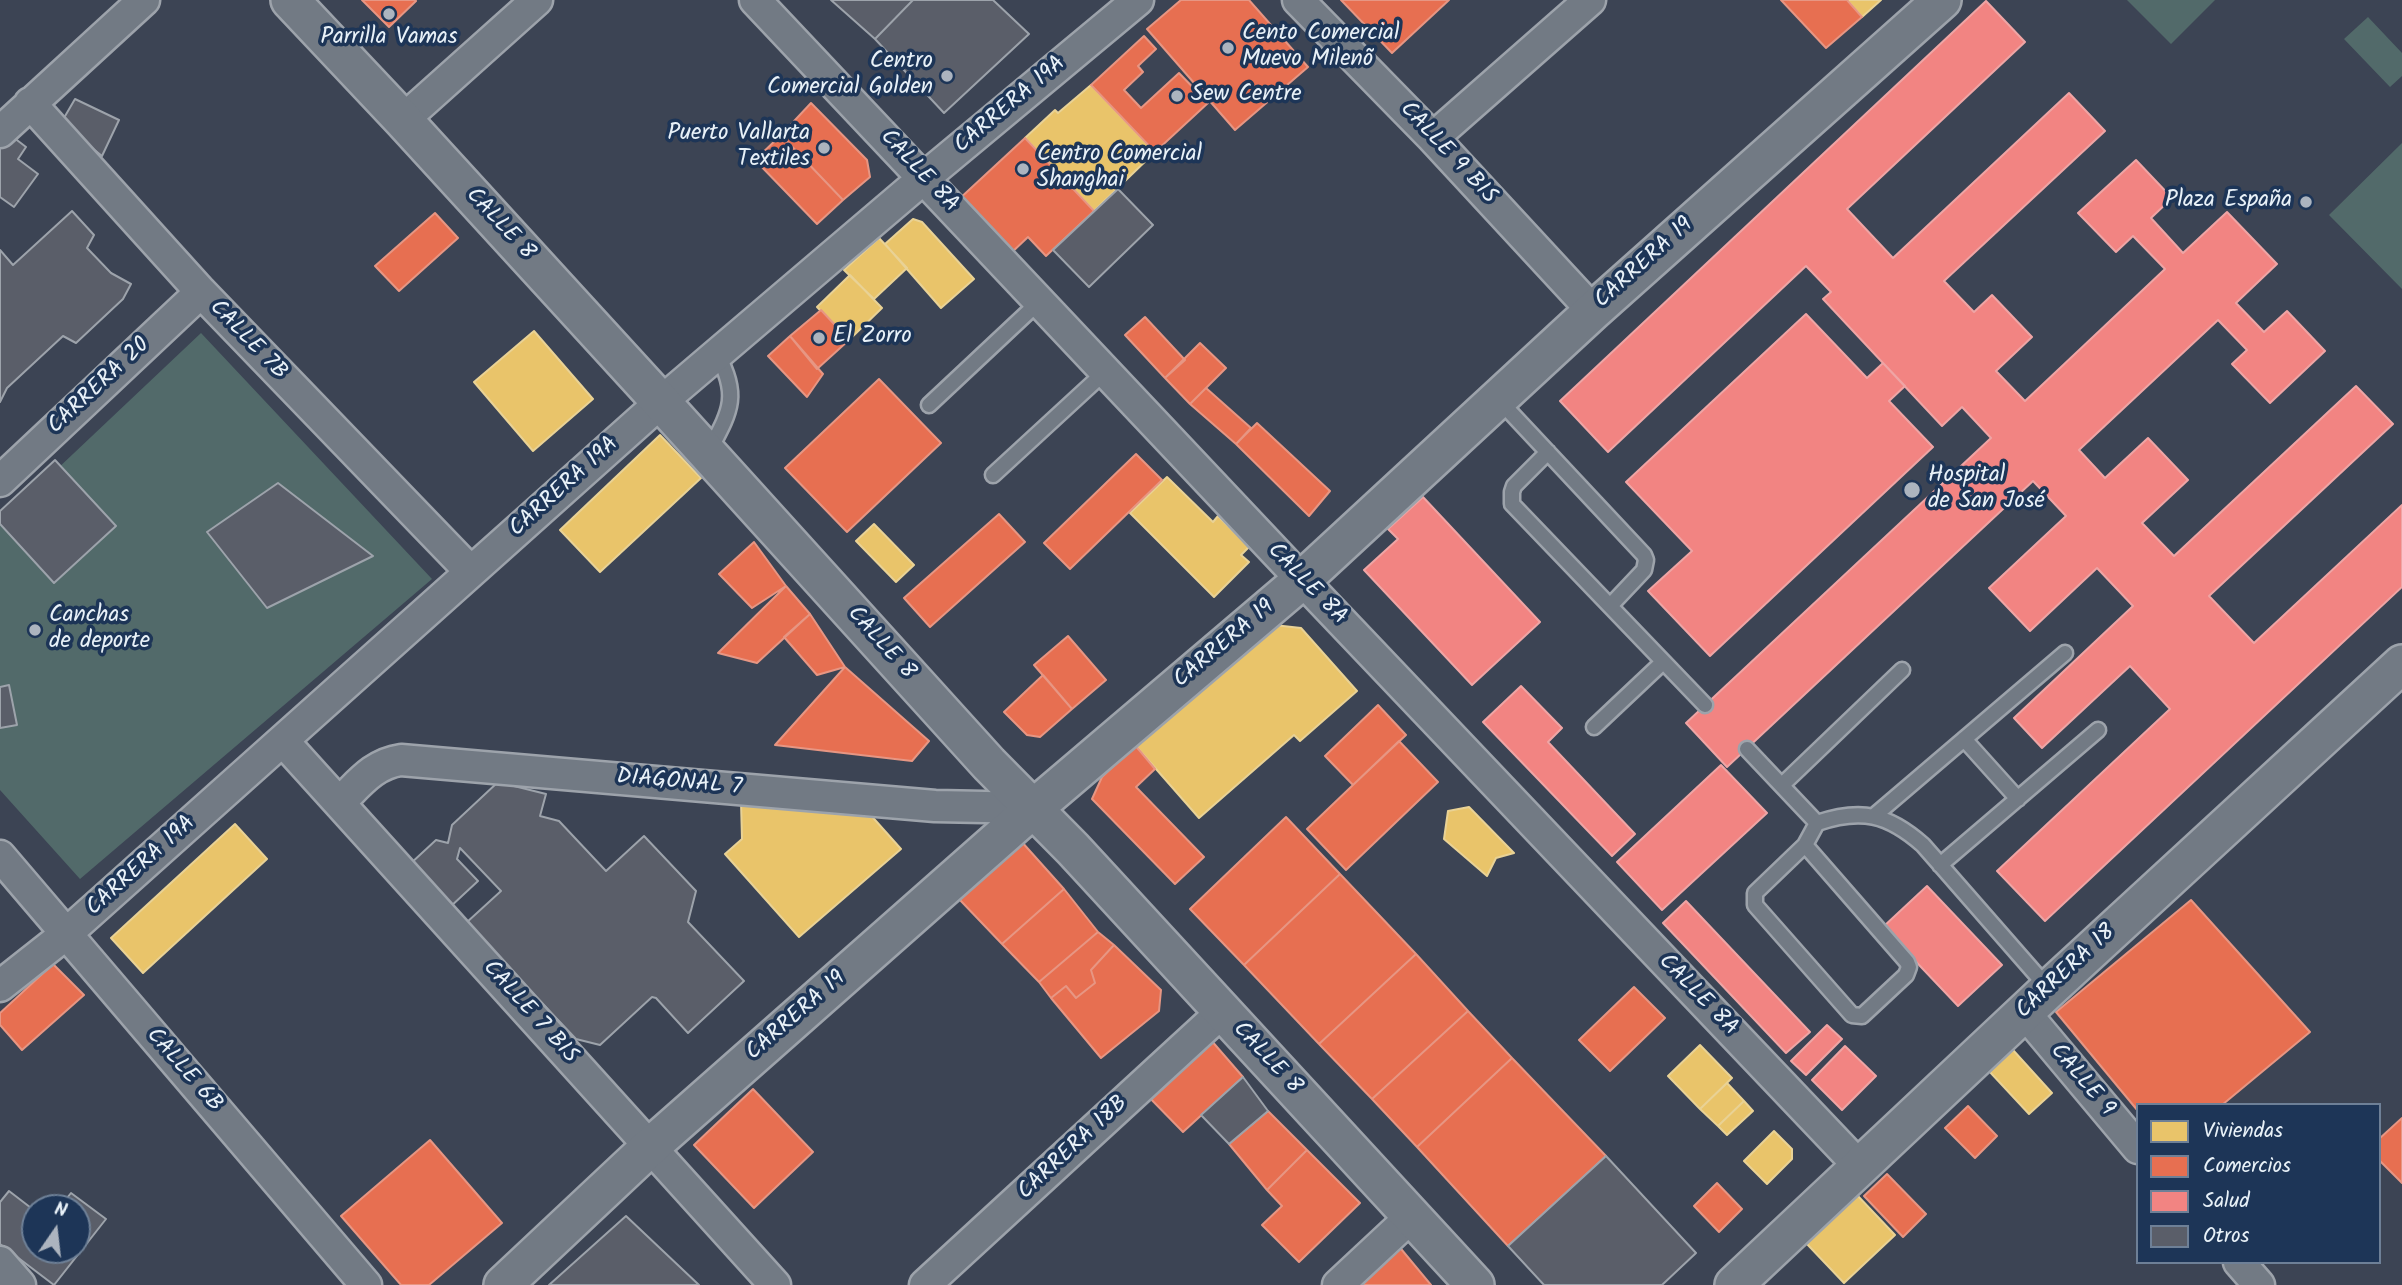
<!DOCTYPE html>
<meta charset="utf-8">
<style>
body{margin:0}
#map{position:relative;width:2402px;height:1285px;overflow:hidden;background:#3c4454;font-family:Kalam,sans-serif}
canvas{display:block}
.legend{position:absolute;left:2136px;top:1103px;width:245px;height:161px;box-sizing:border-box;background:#1d3557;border:2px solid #6e8097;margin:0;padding:9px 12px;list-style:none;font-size:21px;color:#e8f1f8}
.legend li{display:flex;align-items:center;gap:14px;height:35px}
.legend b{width:35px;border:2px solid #6e8097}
.north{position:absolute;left:21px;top:1194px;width:70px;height:70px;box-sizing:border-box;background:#1d3557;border:2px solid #6e8097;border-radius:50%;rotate:14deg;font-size:19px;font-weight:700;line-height:28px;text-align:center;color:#e8f1f8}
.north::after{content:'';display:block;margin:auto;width:24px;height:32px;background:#acb4bf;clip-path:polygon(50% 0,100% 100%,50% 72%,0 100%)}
</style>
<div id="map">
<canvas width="2402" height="1285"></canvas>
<ul class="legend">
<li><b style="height:19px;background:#e9c46a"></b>Viviendas</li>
<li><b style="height:19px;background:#e76f51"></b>Comercios</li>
<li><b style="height:19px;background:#f28482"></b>Salud</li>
<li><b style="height:19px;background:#5a5e69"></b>Otros</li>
</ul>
<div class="north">N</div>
</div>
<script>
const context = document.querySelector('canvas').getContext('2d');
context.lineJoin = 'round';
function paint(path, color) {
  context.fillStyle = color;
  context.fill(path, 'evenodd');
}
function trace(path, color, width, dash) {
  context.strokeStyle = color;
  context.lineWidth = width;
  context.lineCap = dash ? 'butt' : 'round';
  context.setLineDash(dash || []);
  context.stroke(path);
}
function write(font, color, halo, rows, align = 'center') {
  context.font = font + ' Kalam,sans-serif';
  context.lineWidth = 7;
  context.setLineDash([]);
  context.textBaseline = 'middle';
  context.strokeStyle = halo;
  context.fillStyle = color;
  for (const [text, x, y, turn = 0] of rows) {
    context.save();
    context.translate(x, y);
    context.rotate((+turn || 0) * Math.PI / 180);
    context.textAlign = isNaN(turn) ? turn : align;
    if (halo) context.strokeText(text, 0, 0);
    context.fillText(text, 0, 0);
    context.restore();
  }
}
const green = new Path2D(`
 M2127 0H2215L2171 44Z
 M2368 17 2402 53V76L2390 87 2344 39Z
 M2402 143V289L2329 215Z
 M201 333 432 579 80 879 0 790V523Z`);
const homes = new Path2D(`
 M1847 0H1881L1862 17Z
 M1091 85 1155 152 1094 211 1025 138 1055 110 1058 113Z
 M913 219 922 222 974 279 941 308 885 244Z
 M879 238 907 268 874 299 844 270Z
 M850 275 882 308 849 340 817 307Z
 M534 331 593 399 533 451 474 382Z
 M660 435 701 478 600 572 560 530Z
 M1167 477 1213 522 1218 516 1249 547 1241 555 1249 562 1214 597 1130 513Z
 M874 524 914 565 896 582 856 541Z
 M1274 625 1301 628 1357 691 1300 741 1294 735 1199 818 1135 745Z
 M741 802H859L901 849 799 937 725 854 742 839Z
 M1469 807 1514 853 1496 858 1487 876 1444 839 1448 811Z
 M235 824 267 859 143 973 111 938Z
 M1700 1045 1732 1078 1700 1109 1668 1076Z
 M2013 1050 2052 1093 2029 1114 1989 1071Z
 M1727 1083 1744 1101 1718 1126 1700 1109Z
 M1744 1101 1753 1111 1727 1135 1718 1126Z
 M1774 1131 1792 1149V1159L1767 1184 1744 1161Z
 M1857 1195 1895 1235 1844 1283 1806 1243Z`);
const shops = new Path2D(`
 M362 0H414L416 1 389 27Z
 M1181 0H1249L1308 67 1235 130 1147 29Z
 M1341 0H1449L1392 53Z
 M1781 0H1847L1862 17 1826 48Z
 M1144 36 1156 49 1138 66 1143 72 1124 90 1141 108 1179 73 1208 103 1155 152 1091 85Z
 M811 103 867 160 870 177 843 200 781 135Z
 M781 135 843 200 817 224 755 160Z
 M1025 138 1094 211 1046 256 1028 237 1009 255 957 201Z
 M435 213 458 238 399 291 375 266Z
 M821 310 849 340 817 369 790 336Z
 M1145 317 1185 360 1165 378 1125 335Z
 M790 336 823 374 807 397 768 356Z
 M1200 343 1226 368 1190 404 1165 378Z
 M879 379 941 443 847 532 785 468Z
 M1206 388 1251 428 1236 444 1190 404Z
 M1257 423 1330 491 1309 516 1236 444Z
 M1136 454 1162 480 1070 569 1044 543Z
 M999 514 1025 542 930 627 904 598Z
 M754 542 786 586 752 608 719 574Z
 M786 586 810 614 757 663 718 653Z
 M810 614 845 667 817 675 784 637Z
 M1068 636 1106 680 1072 709 1034 665Z
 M845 667 929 741 912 761 775 745Z
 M1043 675 1072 709 1040 737 1027 735 1004 712Z
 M1378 705 1406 735 1353 785 1325 756Z
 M1399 741 1438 782 1346 870 1307 829Z
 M1135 745 1155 769 1136 787 1204 857 1175 884 1092 799 1102 777Z
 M1286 817 1340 874 1244 965 1190 909Z
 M1021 841 1064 889 1002 944 959 899Z
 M1340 874 1416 954 1319 1044 1244 965Z
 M1064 889 1098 932 1039 982 1002 944Z
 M2191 900 2310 1032 2222 1105H2138V1111L2056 1012Z
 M1098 932 1114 945 1091 970 1095 983 1076 998 1066 986 1051 998 1039 982Z
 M1114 945 1161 990 1159 1011 1101 1058 1051 998 1066 986 1076 998 1095 983 1091 970Z
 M1416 954 1468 1011 1372 1099 1319 1044Z
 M53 964 84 995 22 1050 0 1025V1013Z
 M1634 987 1665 1018 1610 1071 1579 1040Z
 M1468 1011 1512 1058 1417 1147 1372 1099Z
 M1204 1032 1243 1077 1183 1132 1143 1091Z
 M1512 1058 1606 1156 1508 1246 1417 1147Z
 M753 1089 813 1152 754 1208 694 1145Z
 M1968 1106 1997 1136 1975 1158 1945 1128Z
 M1268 1111 1307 1150 1267 1190 1229 1144Z
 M2402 1118V1183L2379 1160V1139Z
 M430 1140 502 1223 429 1285H401L341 1216Z
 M1307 1150 1360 1203 1299 1262 1262 1225 1282 1206 1267 1190Z
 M1887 1174 1926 1214 1903 1237 1864 1196Z
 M1717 1183 1742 1209 1719 1232 1694 1206Z
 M1392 1238 1431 1285H1341Z`);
const health = new Path2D(`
 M1986 1 2025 42 1847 209 1893 258 2069 93 2105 131 1944 281 1974 312 1992 295 2032 337 1996 371 2025 401 2165 269 2133 236 2116 252 2078 213 2136 160 2172 198 2151 218 2183 253 2227 212 2277 264 2236 303 2264 332 2287 311 2325 351 2270 403 2232 364 2247 350 2218 320 2079 450 2105 478 2148 438 2188 480 2142 523 2174 556 2356 386 2393 424 2209 596 2254 643 2402 505V587L2045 921 1997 871 2170 709 2130 666 2042 748 2014 718 2133 606 2097 568 2030 631 1989 588 2066 516 2033 481 1727 767 1686 723 1991 438 1962 407 1942 426 1823 299 1831 292 1806 266 1608 452 1560 401Z
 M1806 314 1867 378 1883 363 1905 386 1889 401 1933 447 1710 656 1648 591 1692 551 1626 482Z
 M1423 497 1540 622 1472 685 1364 570 1398 539 1388 529Z
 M1521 686 1562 728 1548 742 1635 834 1612 856 1483 722Z
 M1721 765 1767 813 1662 910 1617 862Z
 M1927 886 2002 965 1958 1006 1883 927Z
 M1686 901 1810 1032 1786 1053 1663 923Z
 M1827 1025 1842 1039 1806 1075 1791 1061Z
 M1845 1046 1876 1076 1842 1110 1812 1080Z`);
const building = new Path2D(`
 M831 0H913L875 39Z
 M913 0H993L1029 34 944 113 875 39Z
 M75 99 119 120 102 156 61 123Z
 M9 134 26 147 18 159 38 174 14 207 0 197V146Z
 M1118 189 1153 225 1089 287 1053 250Z
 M72 211 94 235 87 248 111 273 131 284 123 299 76 343 63 336 7 388 0 402V250L13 265Z
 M55 460 116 526 54 583 0 524V511Z
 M278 483 373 556 267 608 207 532Z
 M9 685 17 725 0 728V687Z
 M498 782 546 794 540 816 559 821 606 871 644 836 696 891 688 922 744 981 688 1033 656 998 652 997 600 1045 576 1039 466 923 501 891 460 848 457 859 478 881 449 908 409 865 436 840 448 843 452 825Z
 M1243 1077 1268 1111 1229 1144 1201 1115Z
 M1606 1156 1696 1253 1662 1285H1544L1508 1246Z
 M9 1191 35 1211V1250H77V1208H59L71 1193 106 1219 54 1285 0 1244V1202Z
 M626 1216 699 1285H549Z`);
const service = new Path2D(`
 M1498 399 1644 555 1646 560 1644 570 1610 606
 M929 405 1040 301
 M1548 452 1514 486 1512 492V504L1705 705
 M708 453C729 413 741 397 717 354
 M993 475 1106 371
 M1594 727 1663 662
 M1964 739 2018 799
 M1747 749 1817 823C1861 808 1888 814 1923 845L2048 988
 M1782 785 1902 670
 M1874 816 2065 653
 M1805 845 1755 893V905L1852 1015 1862 1016 1906 975 1909 967 1907 962 1805 845 1817 823
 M1940 865 2098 730`);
const minor = new Path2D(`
 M755 0 1302 580 1860 1167
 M1298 0 1433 138 1593 311
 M30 103 201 292 471 572
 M403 120 537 0
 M0 132 144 0
 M1433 138 1590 0
 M0 481 201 292
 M283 741 775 1285
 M339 803C359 784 373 764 401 760L935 806 1034 808
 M0 856 366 1285
 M0 986 66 934 661 402 924 178 1138 0
 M2025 1013 2138 1148
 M0 1262 20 1285
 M2239 1262 2259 1285
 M925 1285 1222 1012
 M1338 1285 1413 1215`);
const tertiary = new Path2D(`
 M290 0 403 120 661 402 989 764 1073 849 1475 1285
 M503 1285 650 1147 1034 808 1302 580 1593 311 1942 0
 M1734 1285 2049 989 2402 664`);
const markers = [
 [389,14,7,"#acb4bf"],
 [1228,48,7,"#acb4bf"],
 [947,76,7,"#acb4bf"],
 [1177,96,7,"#acb4bf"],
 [824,148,7,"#acb4bf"],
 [1023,169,7,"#acb4bf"],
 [2306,202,7,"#acb4bf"],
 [819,338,7,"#acb4bf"],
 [1912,490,9,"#acb4bf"],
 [35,630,7,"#acb4bf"]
];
const poiNames = [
 ["Cento Comercial",1242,35],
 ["Muevo Milenõ",1242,61],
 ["Parrilla Vamas",389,39,"center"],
 ["Centro",933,63,"right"],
 ["Comercial Golden",933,89,"right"],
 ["Sew Centre",1191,96],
 ["Puerto Vallarta",810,135,"right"],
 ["Textiles",810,161,"right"],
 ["Centro Comercial",1037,156],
 ["Shanghai",1037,182],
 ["Plaza España",2292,202,"right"],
 ["El Zorro",833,338],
 ["Hospital",1928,477],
 ["de San José",1928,503],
 ["Canchas",49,617],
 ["de deporte",49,643]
];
const streetNames = [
 ["CARRERA 19A",1011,106,-40],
 ["CALLE 9 BIS",1447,154,47],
 ["CALLE 8A",918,172,47],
 ["CALLE 8",499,225,47],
 ["CARRERA 19",1645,264,-42],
 ["CALLE 7B",247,341,46],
 ["CARRERA 20",100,387,-43],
 ["CARRERA 19A",565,488,-42],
 ["CALLE 8A",1306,585,46],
 ["CALLE 8",880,644,48],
 ["CARRERA 19",1225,645,-40],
 ["DIAGONAL 7",679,784,5],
 ["CARRERA 19A",142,867,-42],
 ["CARRERA 18",2067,973,-43],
 ["CALLE 8A",1697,996,46],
 ["CALLE 7 BIS",529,1013,48],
 ["CARRERA 19",797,1017,-41],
 ["CALLE 8",1266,1059,47],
 ["CALLE 6B",183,1071,49],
 ["CALLE 9",2081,1081,50],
 ["CARRERA 18B",1074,1149,-43]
];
paint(green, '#526a6a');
paint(homes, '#e9c46a');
trace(homes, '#e9d295', 2);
paint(shops, '#e76f51');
trace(shops, '#e79683', 2);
paint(health, '#f28482');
trace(health, '#efa5a5', 2);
paint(building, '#5a5e69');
trace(building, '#9da3ab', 2);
trace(service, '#9da3ab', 19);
trace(minor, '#9da3ab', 35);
trace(tertiary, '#9da3ab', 42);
trace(service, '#727a84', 14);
trace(minor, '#727a84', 30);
trace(tertiary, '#727a84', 37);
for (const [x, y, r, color] of markers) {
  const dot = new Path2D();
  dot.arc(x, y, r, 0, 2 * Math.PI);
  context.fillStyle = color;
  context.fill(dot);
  trace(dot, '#1d3557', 2.5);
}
write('23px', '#e8f1f8', '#1d3557', poiNames, 'left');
write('23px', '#e8f1f8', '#1d3557', streetNames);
</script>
